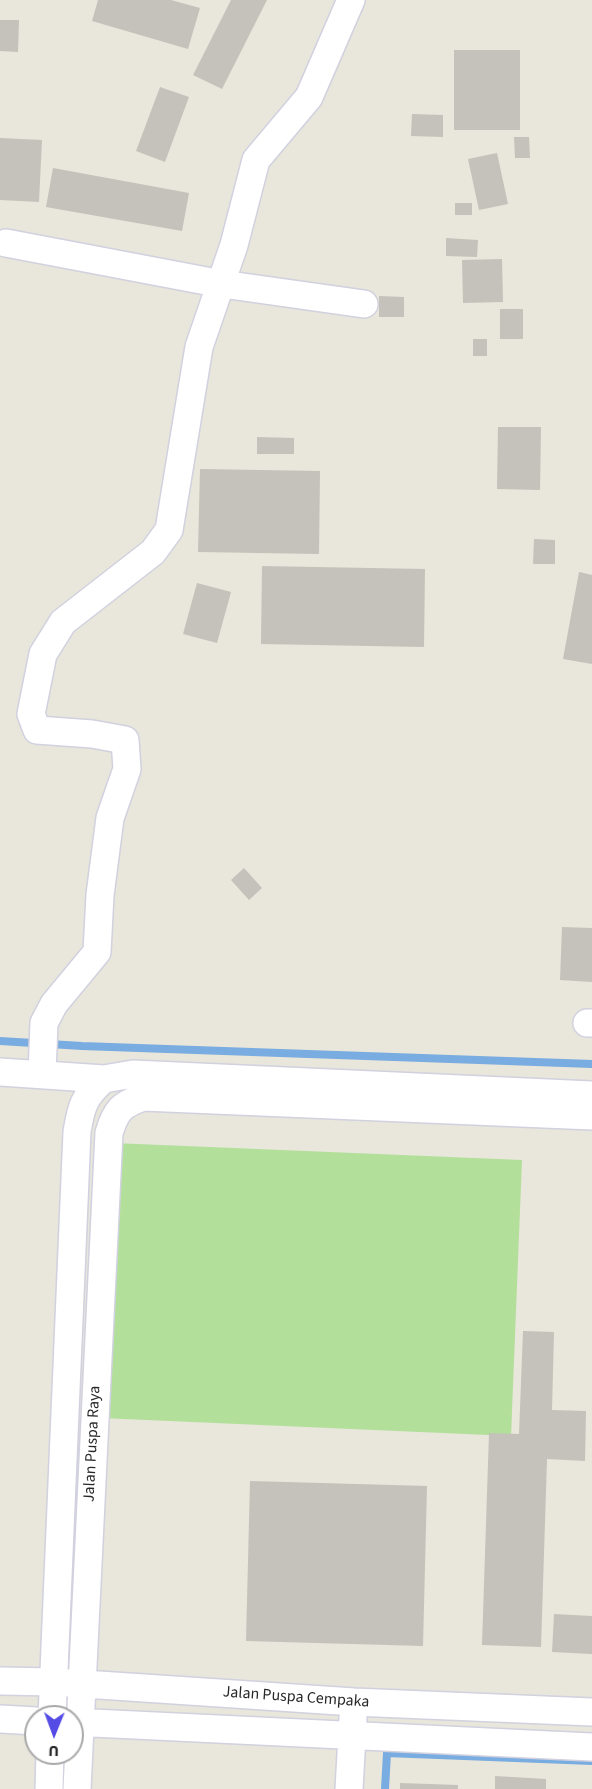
<!DOCTYPE html>
<style>
body{margin:0}
#map{position:relative;width:592px;height:1789px;overflow:hidden;background:#e9e6db;font-family:"Source Sans 3",sans-serif}
canvas{display:block}
.north{position:absolute;left:24px;top:1705px;width:60px;height:60px;box-sizing:border-box;background:#fff;border:2px solid #a9a9a9;border-radius:50%;rotate:181deg;font-size:16px;font-weight:700;line-height:24px;text-align:center;color:#282828}
.north::after{content:'';display:block;margin:auto;width:21px;height:27px;background:#544ce5;clip-path:polygon(50% 0,100% 100%,50% 72%,0 100%)}
</style>
<div id="map">
<canvas width="592" height="1789"></canvas>
<div class="north">U</div>
</div>
<script>
const context = document.querySelector('canvas').getContext('2d');
context.lineJoin = 'round';
function paint(path, color) {
  context.fillStyle = color;
  context.fill(path, 'evenodd');
}
function trace(path, color, width, dash) {
  context.strokeStyle = color;
  context.lineWidth = width;
  context.lineCap = dash ? 'butt' : 'round';
  context.setLineDash(dash || []);
  context.stroke(path);
}
function write(font, color, halo, rows, align = 'center') {
  context.font = font + ' "Source Sans 3",sans-serif';
  context.lineWidth = 4.5;
  context.setLineDash([]);
  context.textBaseline = 'middle';
  context.strokeStyle = halo;
  context.fillStyle = color;
  for (const [text, x, y, turn = 0] of rows) {
    context.save();
    context.translate(x, y);
    context.rotate((+turn || 0) * Math.PI / 180);
    context.textAlign = isNaN(turn) ? turn : align;
    if (halo) context.strokeText(text, 0, 0);
    context.fillText(text, 0, 0);
    context.restore();
  }
}
const pitch = new Path2D(`
 M113 1143 522 1160 511 1436 101 1418Z`);
const stream = new Path2D(`
 M0 1041 82 1046 592 1064
 M385 1789 387 1753 592 1761`);
const building = new Path2D(`
 M98 0H171L200 8 188 49 92 21Z
 M231 0H267L222 89 193 75Z
 M0 20H19L18 52 0 51Z
 M454 50H520V130H454Z
 M160 87 189 97 165 162 136 151Z
 M412 114 443 115V137L411 136Z
 M514 137H529L530 158H515Z
 M0 138 42 140 39 202 0 200Z
 M497 153 508 204 479 210 468 159Z
 M53 168 189 193 182 231 46 207Z
 M455 203H472V215H455Z
 M446 238 478 240 477 257 446 256Z
 M502 259 503 302 463 303 462 260Z
 M379 296 404 297V317H379Z
 M500 309H523V339H500Z
 M473 339H487V356H473Z
 M498 427H541L540 490 497 489Z
 M257 437 294 438V454H257Z
 M200 469 320 471 319 554 198 552Z
 M534 539 555 540V564H533Z
 M262 566 425 569 424 647 261 644Z
 M579 572 592 575V664L563 659Z
 M197 583 231 592 217 643 183 634Z
 M244 868 262 888 249 900 231 880Z
 M562 927 592 928V982L560 980Z
 M523 1331 554 1332 552 1410 586 1411 585 1461 547 1459 541 1647 482 1645 489 1433 519 1434Z
 M250 1481 427 1486 423 1646 246 1641Z
 M554 1614 592 1616V1654L552 1652Z
 M495 1776 546 1779V1789H495Z
 M400 1783 458 1785V1789H400Z`);
const minor = new Path2D(`
 M6 243 222 284 364 304
 M587 1023H592
 M0 1072 104 1079 133 1074 592 1095
 M42 1074 44 1023 54 1004 97 952 100 895 110 818 127 769 125 740 92 734 37 730 31 714 43 654 63 622 153 552 169 530 199 347 234 245 256 160 309 97 351 0
 M0 1681 54 1682 354 1702 592 1712
 M52 1717 77 1132C81 1107 84 1096 104 1079
 M0 1719 36 1721
 M72 1722 592 1747
 M49 1789 50 1753
 M77 1789 109 1133C116 1110 121 1105 143 1097L592 1116
 M349 1789 353 1718`);
const streetNames = [
 ["Jalan Puspa Raya",93,1444,-87],
 ["Jalan Puspa Cempaka",296,1698,4]
];
paint(pitch, '#b2e09a');
trace(stream, '#79ace0', 8);
paint(building, '#c4c2bb');
trace(minor, '#d1d1df', 30);
trace(minor, '#fff', 27);
write('16px', '#282828', '#fff', streetNames);
</script>
